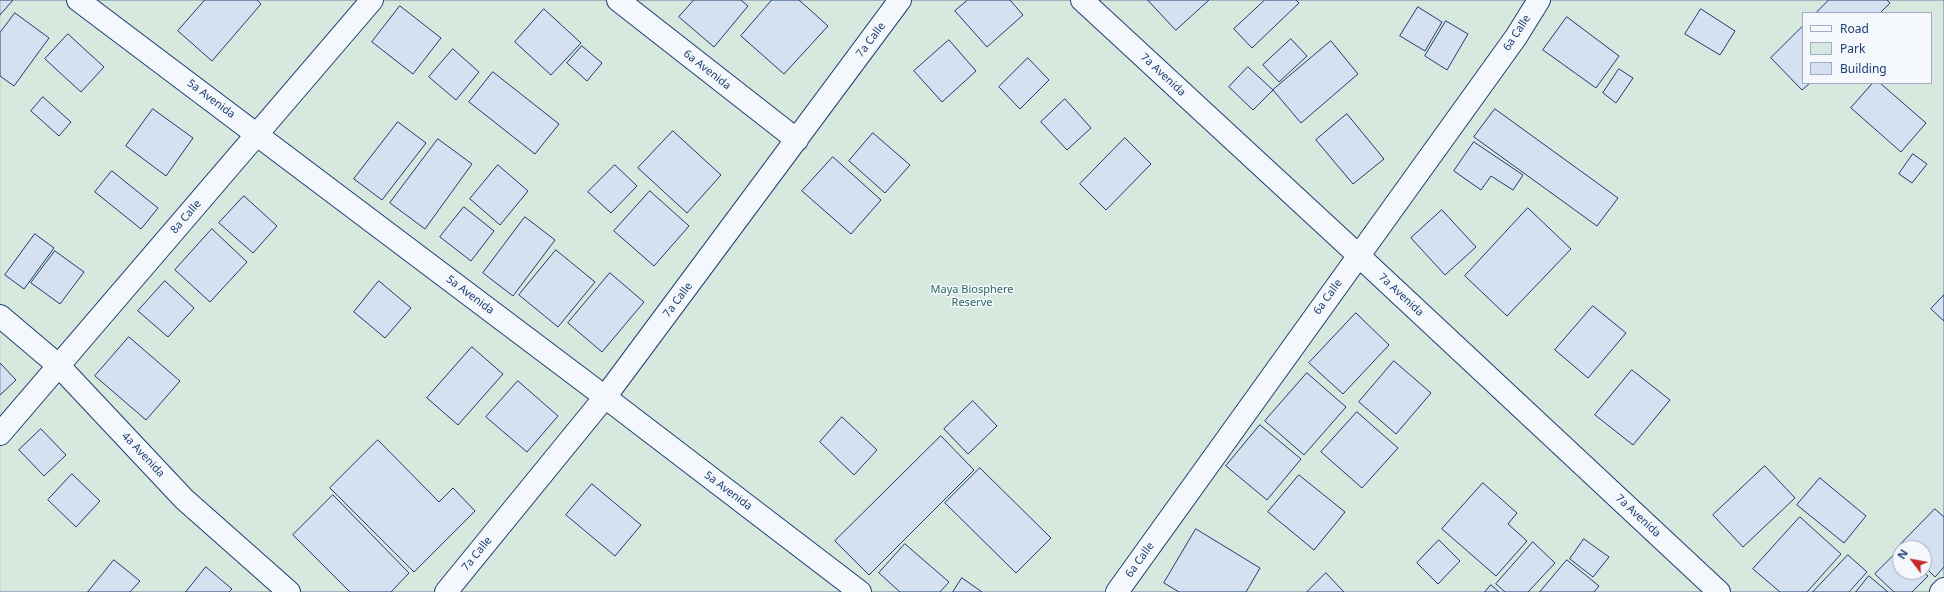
<!DOCTYPE html>
<style>
body{margin:0}
#map{position:relative;width:1944px;height:592px;overflow:hidden;background:#f4f7fb;font-family:"Noto Sans",sans-serif}
canvas{display:block}
.legend{position:absolute;left:1802px;top:12px;width:130px;height:72px;box-sizing:border-box;background:#f4f7fb;border:1px solid #9eadc5;margin:0;padding:5px 7px;list-style:none;font-size:12px;color:#1d3f73}
.legend li{display:flex;align-items:center;gap:8px;height:20px}
.legend b{width:20px;border:1px solid #9eadc5}
.north{position:absolute;left:1892px;top:540px;width:40px;height:40px;box-sizing:border-box;background:#f4f7fb;border:1px solid #9eadc5;border-radius:50%;rotate:302deg;font-size:11px;font-weight:700;line-height:16px;text-align:center;color:#1d3f73}
.north::after{content:'';display:block;margin:auto;width:14px;height:18px;background:#c62828;clip-path:polygon(50% 0,100% 100%,50% 72%,0 100%)}
</style>
<div id="map">
<canvas width="1944" height="592"></canvas>
<ul class="legend">
<li><b style="height:5px;background:#f4f7fb"></b>Road</li>
<li><b style="height:11px;background:#d7e8df"></b>Park</li>
<li><b style="height:11px;background:#d5e0f0"></b>Building</li>
</ul>
<div class="north">N</div>
</div>
<script>
const context = document.querySelector('canvas').getContext('2d');
context.lineJoin = 'round';
function paint(path, color) {
  context.fillStyle = color;
  context.fill(path, 'evenodd');
}
function trace(path, color, width, dash) {
  context.strokeStyle = color;
  context.lineWidth = width;
  context.lineCap = dash ? 'butt' : 'round';
  context.setLineDash(dash || []);
  context.stroke(path);
}
function write(font, color, halo, rows, align = 'center') {
  context.font = font + ' "Noto Sans",sans-serif';
  context.lineWidth = 3;
  context.setLineDash([]);
  context.textBaseline = 'middle';
  context.strokeStyle = halo;
  context.fillStyle = color;
  for (const [text, x, y, turn = 0] of rows) {
    context.save();
    context.translate(x, y);
    context.rotate((+turn || 0) * Math.PI / 180);
    context.textAlign = isNaN(turn) ? turn : align;
    if (halo) context.strokeText(text, 0, 0);
    context.fillText(text, 0, 0);
    context.restore();
  }
}
const green = new Path2D(`
 M0 0H1944V592H0ZM1803 13H1931V83H1803ZM1900 548H1924V572H1900Z`);
const building = new Path2D(`
 M0 0H13L0 15Z
 M205 0H257L261 4 212 61 178 31Z
 M694 0H741L748 6 714 47 679 17Z
 M772 0H799L828 26 784 74 741 36Z
 M968 0H1010L1023 15 987 47 955 11Z
 M1148 0H1209L1176 30Z
 M1265 0H1296L1299 3 1252 48 1234 29Z
 M1829 0H1887L1890 3 1880 13H1816Z
 M400 6 441 38 413 74 372 42Z
 M1418 7 1442 22 1425 51 1400 36Z
 M544 9 581 43 551 75 515 42Z
 M1701 9 1735 31 1720 55 1685 34Z
 M15 13 49 38 14 86 0 76V33Z
 M1567 17 1619 56 1596 88 1543 50Z
 M1446 21 1468 34 1447 70 1425 56Z
 M1803 26V83H1810L1802 90 1771 58Z
 M68 34 104 67 81 92 45 59Z
 M1291 39 1307 56 1279 82 1263 65Z
 M949 40 976 71 942 102 914 71Z
 M1331 41 1358 74 1301 123 1273 90Z
 M582 46 602 63 587 81 567 63Z
 M453 49 479 72 456 100 429 77Z
 M1028 58 1049 80 1020 109 999 87Z
 M1248 67 1273 90 1253 110 1229 87Z
 M1619 69 1633 78 1616 103 1603 93Z
 M493 72 559 124 535 154 469 102Z
 M1873 83H1880L1926 123 1901 152 1851 108Z
 M43 97 71 122 59 136 31 111Z
 M1065 99 1091 128 1067 150 1041 122Z
 M153 109 193 138 166 176 126 146Z
 M1495 109 1618 198 1597 226 1474 137Z
 M1347 114 1384 159 1353 184 1316 140Z
 M398 122 426 143 382 200 354 179Z
 M673 131 721 175 687 213 638 168Z
 M873 133 910 165 885 193 849 161Z
 M1125 138 1151 164 1106 210 1080 184Z
 M438 139 472 164 425 229 390 203Z
 M1474 142 1523 175 1513 190 1491 176 1481 190 1454 171Z
 M1913 154 1927 164 1912 183 1899 174Z
 M833 157 881 200 851 234 802 191Z
 M498 165 528 191 500 225 470 199Z
 M615 165 637 186 611 213 588 192Z
 M112 171 158 208 141 229 95 192Z
 M650 191 689 226 654 266 614 231Z
 M244 196 277 226 253 253 219 223Z
 M464 207 494 231 471 261 440 237Z
 M1528 208 1571 249 1507 316 1465 276Z
 M1442 210 1476 247 1445 275 1411 238Z
 M525 217 555 240 513 296 483 273Z
 M212 229 247 262 210 302 175 270Z
 M35 234 54 248 24 289 5 275Z
 M556 250 595 282 558 327 519 295Z
 M55 251 84 272 60 304 31 283Z
 M610 273 644 302 602 352 568 323Z
 M165 281 194 308 168 337 138 311Z
 M379 281 411 308 385 338 354 312Z
 M1944 295V321L1931 309Z
 M1593 306 1626 333 1588 378 1555 350Z
 M1356 313 1389 345 1343 394 1309 363Z
 M129 337 180 381 146 420 95 376Z
 M472 347 503 374 458 425 427 398Z
 M1394 361 1431 393 1396 434 1359 402Z
 M0 363 16 380 0 395Z
 M1632 370 1670 400 1633 445 1595 415Z
 M1307 373 1346 407 1304 455 1265 421Z
 M518 381 558 416 527 452 486 417Z
 M973 401 997 426 968 454 944 429Z
 M1357 412 1398 448 1362 488 1321 452Z
 M842 417 877 450 854 475 820 442Z
 M1260 425 1301 459 1267 500 1226 466Z
 M41 429 66 455 44 476 19 450Z
 M941 436 974 470 869 575 835 541Z
 M378 440 439 502 453 488 475 511 414 572 330 488Z
 M1765 466 1795 498 1743 547 1713 515Z
 M980 468 1051 538 1016 573 945 503Z
 M72 474 100 501 76 527 48 500Z
 M1299 475 1345 512 1314 550 1268 512Z
 M1820 478 1866 516 1844 543 1797 505Z
 M1483 483 1517 513 1508 524 1527 541 1496 576 1442 529Z
 M592 484 641 525 615 556 566 515Z
 M333 495 409 573 391 592H350L293 535Z
 M1935 509 1944 517V567L1935 577 1924 566V548H1905L1901 544Z
 M1800 517 1841 554 1807 592H1780L1753 569Z
 M1196 529 1260 568 1246 592H1179L1164 583Z
 M1584 539 1609 557 1593 577 1570 559Z
 M1439 540 1460 561 1438 584 1417 563Z
 M1533 542 1555 563 1528 592H1505L1496 584Z
 M905 544 949 582 940 592H900L879 573Z
 M1900 549V572H1923L1928 576 1912 592H1894L1875 574Z
 M1848 555 1867 572 1849 592H1813Z
 M114 560 140 581 130 592H88Z
 M1567 560 1599 586 1594 592H1540Z
 M206 567 232 589 229 592H186Z
 M1326 573 1344 592H1307Z
 M1869 576 1888 592H1856Z
 M962 578 982 592H953Z
 M1491 585 1499 592H1485Z`);
const street = new Path2D(`
 M618 0 797 140
 M1082 0 1358 255 1719 592
 M0 316 59 366 184 499 289 592
 M0 434 372 0
 M446 592 605 397 900 0
 M1117 592 1516 37 1539 0
 M1941 592 1944 589`);
const secondary = new Path2D(`
 M78 0 605 397 860 592`);
const streetNames = [
 ["6a Calle",1517,33,-57],
 ["7a Calle",871,40,-53],
 ["6a Avenida",707,70,38],
 ["7a Avenida",1163,75,43],
 ["5a Avenida",211,99,37],
 ["8a Calle",186,217,-49],
 ["5a Avenida",470,295,37],
 ["7a Avenida",1401,295,43],
 ["6a Calle",1328,297,-54],
 ["7a Calle",678,300,-53],
 ["4a Avenida",143,455,47],
 ["5a Avenida",728,491,37],
 ["7a Avenida",1638,516,43],
 ["7a Calle",477,554,-51],
 ["6a Calle",1140,560,-54]
];
const parkNames = [
 ["Maya Biosphere",972,290],
 ["Reserve",972,303]
];
paint(green, '#d7e8df');
trace(green, '#687fa3', 1);
paint(building, '#d5e0f0');
trace(building, '#1d3f73', 1);
trace(street, '#1d3f73', 24);
trace(secondary, '#1d3f73', 24);
trace(street, '#f4f7fb', 22);
trace(secondary, '#f4f7fb', 22);
write('11px', '#1d3f73', '#f4f7fb', streetNames);
write('11px', '#2c6c60', '#f4f7fb', parkNames);
</script>
